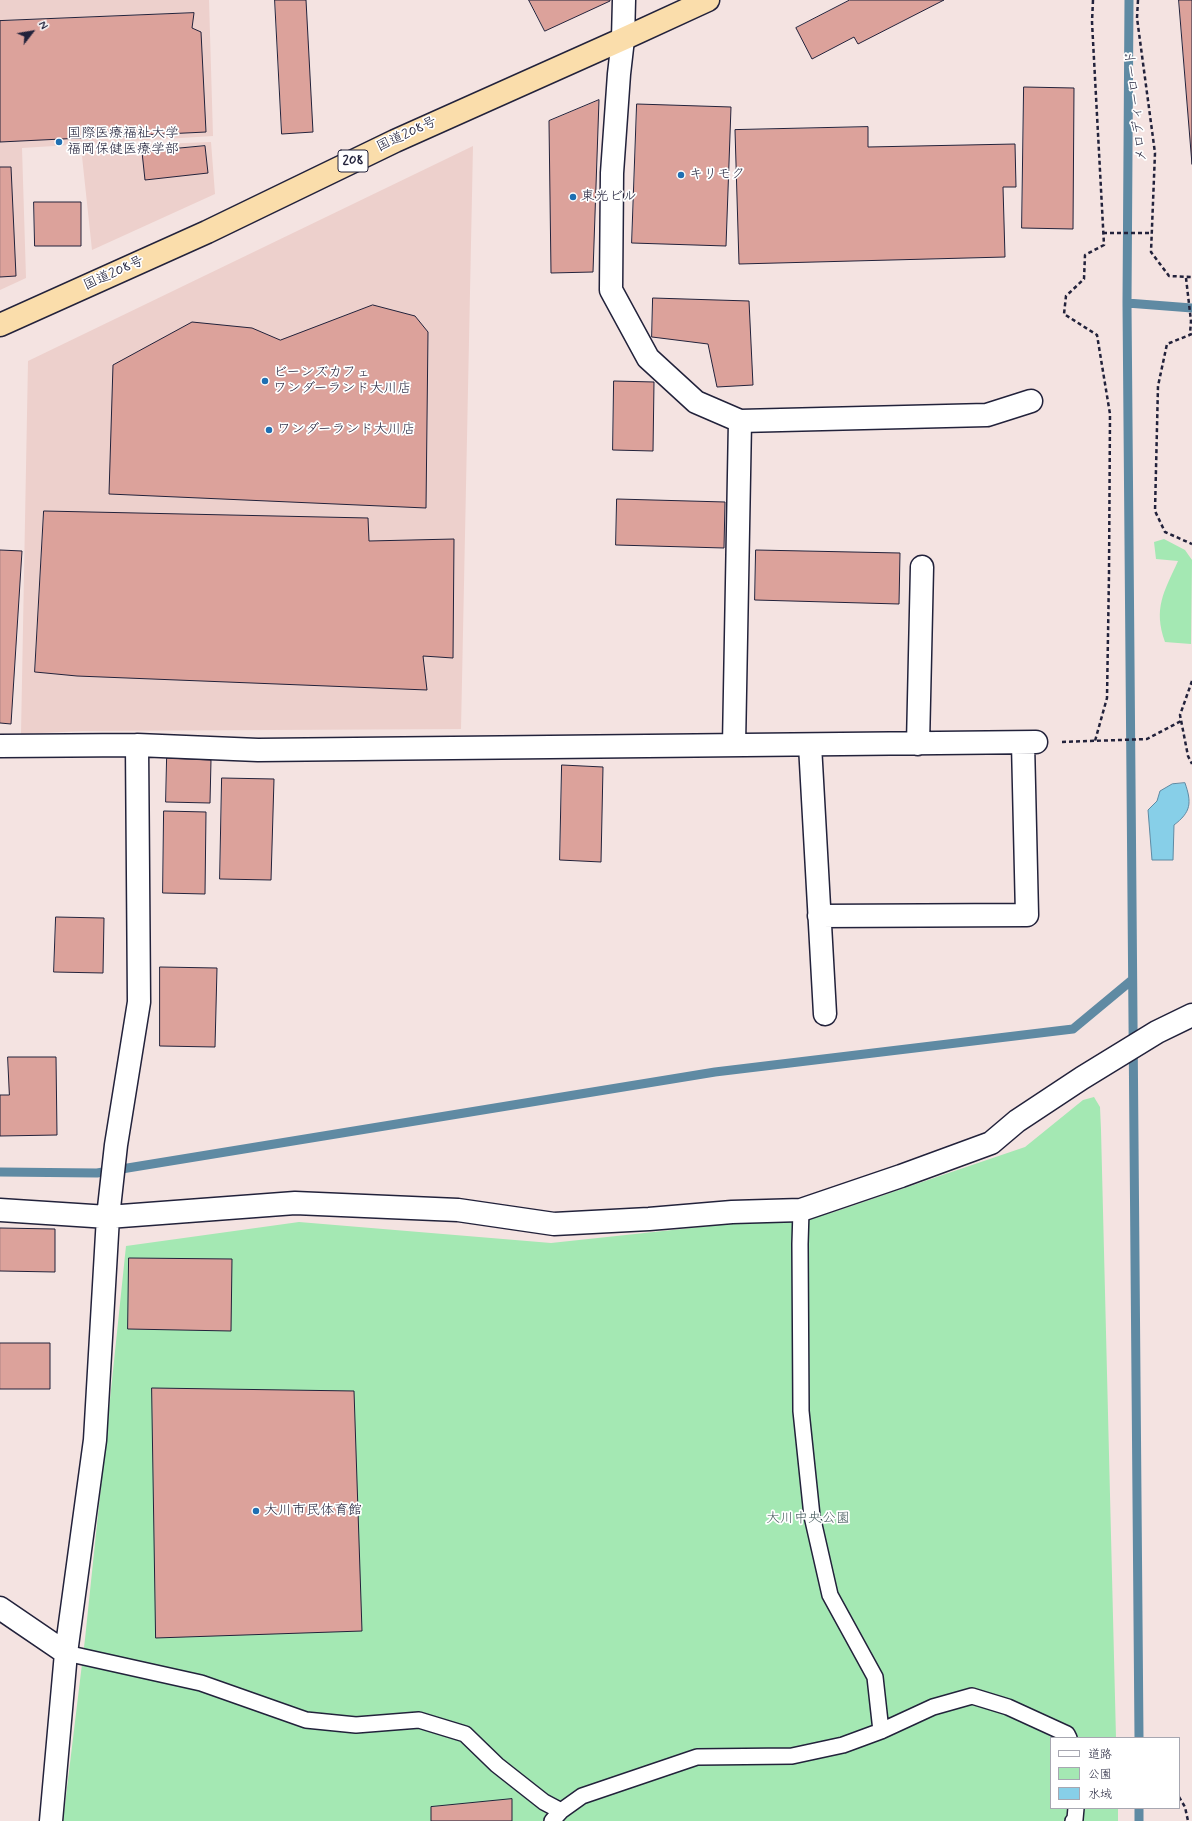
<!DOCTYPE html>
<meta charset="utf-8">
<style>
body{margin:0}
#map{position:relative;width:1192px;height:1821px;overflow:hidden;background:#f4e3e1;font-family:Mynerve,"Klee One",sans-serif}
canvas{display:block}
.legend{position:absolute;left:1050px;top:1737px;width:130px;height:72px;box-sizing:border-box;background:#fff;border:1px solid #a7a7b1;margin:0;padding:5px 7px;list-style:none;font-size:12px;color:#22223b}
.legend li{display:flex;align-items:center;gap:8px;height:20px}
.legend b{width:20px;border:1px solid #a7a7b1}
.north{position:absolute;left:12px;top:12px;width:40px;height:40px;-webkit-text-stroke:3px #fff;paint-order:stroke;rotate:59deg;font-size:11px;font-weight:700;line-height:16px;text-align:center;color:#22223b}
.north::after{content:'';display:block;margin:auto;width:14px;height:18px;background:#22223b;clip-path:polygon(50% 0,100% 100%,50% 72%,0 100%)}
</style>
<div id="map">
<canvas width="1192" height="1821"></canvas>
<ul class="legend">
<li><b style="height:5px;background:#fff"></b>道路</li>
<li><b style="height:11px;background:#a4e8b3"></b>公園</li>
<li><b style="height:11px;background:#87cfe8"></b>水域</li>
</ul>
<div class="north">N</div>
</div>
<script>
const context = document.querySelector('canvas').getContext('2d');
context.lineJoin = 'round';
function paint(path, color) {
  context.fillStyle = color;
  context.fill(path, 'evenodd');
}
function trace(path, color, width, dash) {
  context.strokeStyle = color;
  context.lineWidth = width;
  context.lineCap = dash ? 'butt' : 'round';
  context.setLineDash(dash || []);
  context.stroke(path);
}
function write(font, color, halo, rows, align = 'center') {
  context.font = font + ' Mynerve,"Klee One",sans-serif';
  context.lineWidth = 3.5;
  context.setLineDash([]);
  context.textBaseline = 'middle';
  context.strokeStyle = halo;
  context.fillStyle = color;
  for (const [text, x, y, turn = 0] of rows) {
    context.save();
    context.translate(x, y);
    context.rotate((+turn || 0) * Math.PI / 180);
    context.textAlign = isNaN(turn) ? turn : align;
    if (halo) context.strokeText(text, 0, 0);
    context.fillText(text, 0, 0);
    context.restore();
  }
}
const built = new Path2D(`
 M0 0H209L213 136 22 148 26 278 0 290Z
 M211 142 215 194 92 250 81 147Z
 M473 146 461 729 83 731 21 734 28 361Z`);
const green = new Path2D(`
 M1164 539 1185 550 1192 560 1191 644 1165 642C1153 608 1164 592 1178 561L1156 559 1154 542Z
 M1094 1097 1100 1107 1101 1130 1116 1738H1051V1808H1118V1821H63L85 1639 126 1246 299 1222 551 1243 831 1213 1025 1147 1083 1100Z`);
const water = new Path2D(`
 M1185 783C1192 803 1191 812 1174 825L1173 860H1152L1148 810 1157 801 1160 791 1172 784Z`);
const stream = new Path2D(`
 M1129 0 1127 303 1139 1738
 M1127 303 1192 308
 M0 1172 97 1173 715 1072 1073 1029 1132 980
 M1139 1808V1821`);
const building = new Path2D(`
 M275 0H306L313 132 282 134Z
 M529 0H610V1L545 31Z
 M850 0H944L858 44 854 37 812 59 796 28Z
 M1179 0H1192V164Z
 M194 13 192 28 201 32 206 132 0 142V21Z
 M1024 87 1074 88 1073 229 1022 228Z
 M599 100 593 272 551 273 549 121Z
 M637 104 731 107 726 246 632 243Z
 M868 127V147L1015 144 1016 187H1003L1005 257 739 264 735 130Z
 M205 146 208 173 145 180 142 152Z
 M0 167H11L16 276 0 277Z
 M34 202H81V246H35Z
 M653 298 749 301 753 385 717 387 708 344 652 337Z
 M373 305 415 316 428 332 426 508 109 494 113 365 192 322 252 328 280 340Z
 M614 381 654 382 653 451 613 450Z
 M617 499 725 502 724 548 616 545Z
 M44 511 368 518 369 541 454 539 453 658 423 656 427 690 77 676 35 672Z
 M0 550 22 551 11 724 0 723Z
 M756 550 900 553 899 604 755 600Z
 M167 758 211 760 210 803 166 802Z
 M562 765 603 767 601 862 560 860Z
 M222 778 274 779 271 880 220 879Z
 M164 811 206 812 205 894 163 893Z
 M56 917 104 918 103 973 54 972Z
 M160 967 217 968 215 1047 160 1046Z
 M8 1057H56L57 1135 0 1136V1095H9Z
 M0 1228 55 1229V1272L0 1271Z
 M129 1258 232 1259 231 1331 128 1329Z
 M0 1343H50V1389H0Z
 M152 1388 354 1391 362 1631 156 1638Z
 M512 1799V1821H431V1807Z`);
const path = new Path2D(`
 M1093 0 1092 22 1104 245 1085 255 1084 279 1066 296 1064 314 1097 335 1110 414 1109 574 1107 698 1095 741
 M1138 0 1137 18 1155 153 1151 252 1169 276 1192 277
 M1103 233H1152
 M1186 278 1191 321 1190 334
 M1192 334 1167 344 1158 386 1155 511 1165 532 1192 544
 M1192 681 1180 715 1188 756 1192 764
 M1062 742 1147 739 1181 721
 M1179 1797 1185 1807 1188 1821`);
const lane = new Path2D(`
 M801 1210 800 1244 801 1411 812 1516 830 1595 875 1677 881 1731
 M66 1653 201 1683 306 1720 356 1725 419 1720 465 1734 497 1765 544 1802 561 1811
 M552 1821 561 1811 582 1796 697 1757 792 1756 843 1745 881 1731 933 1707 972 1696 1008 1707 1067 1734 1069 1738
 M1073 1821 1075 1819 1076 1808`);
const street = new Path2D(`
 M624 0 623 39 619 74 612 173 611 290 648 358 696 402 740 421 734 745
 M740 421 987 415 1031 401
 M918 744 922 567
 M810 745 825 1014
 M0 746 137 745 258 750 1036 742
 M819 916 1027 915 1023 743
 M0 1210 108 1217 295 1203 458 1210 554 1224 649 1219 732 1212 801 1210 901 1176 991 1143 1017 1121 1082 1078 1157 1032 1192 1015
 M0 1608 66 1653
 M51 1821 66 1653 95 1440 108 1217 116 1145 139 1002 137 745`);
const highway = new Path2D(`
 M0 325 207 232 395 141 623 39 708 0`);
const markers = [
 [59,142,4,"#1f6fb2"],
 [681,175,4,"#1f6fb2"],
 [573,197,4,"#1f6fb2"],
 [265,381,4,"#1f6fb2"],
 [269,430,4,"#1f6fb2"],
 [256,1511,4,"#1f6fb2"]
];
const shields = [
 [353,161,30]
];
const shieldNames = [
 ["208",353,161]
];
const streetNames = [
 ["メロディーロード",1137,106,-96],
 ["国道208号",407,135,-25],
 ["国道208号",114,274,-24]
];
const poiNames = [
 ["国際医療福祉大学",67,134],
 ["福岡保健医療学部",67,150],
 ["キリモク",689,175],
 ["東光ビル",581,197],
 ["ビーンズカフェ",273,373],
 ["ワンダーランド大川店",273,389],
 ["ワンダーランド大川店",277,430],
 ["大川市民体育館",264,1511]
];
const parkNames = [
 ["大川中央公園",808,1519]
];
paint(built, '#edd0cc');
paint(green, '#a4e8b3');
paint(water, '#87cfe8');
trace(water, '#5f8aa3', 1);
trace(stream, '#5f8aa3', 9);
paint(building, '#dca29b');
trace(building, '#22223b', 1);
trace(lane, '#22223b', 18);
trace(street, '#22223b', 25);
trace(highway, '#22223b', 25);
trace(path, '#22223b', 2.5, [4, 3]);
trace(lane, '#fff', 15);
trace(street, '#fff', 22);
trace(highway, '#faddab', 22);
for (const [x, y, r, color] of markers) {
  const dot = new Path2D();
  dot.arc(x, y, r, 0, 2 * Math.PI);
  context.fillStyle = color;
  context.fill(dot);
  trace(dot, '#fff', 1.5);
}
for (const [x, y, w] of shields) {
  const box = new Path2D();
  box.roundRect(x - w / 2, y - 11, w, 22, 3);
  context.fillStyle = '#fff';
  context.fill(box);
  trace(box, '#22223b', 1);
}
write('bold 13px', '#22223b', null, shieldNames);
write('14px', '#22223b', '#fff', streetNames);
write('14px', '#22223b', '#fff', poiNames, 'left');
write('14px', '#495d5f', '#fff', parkNames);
</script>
